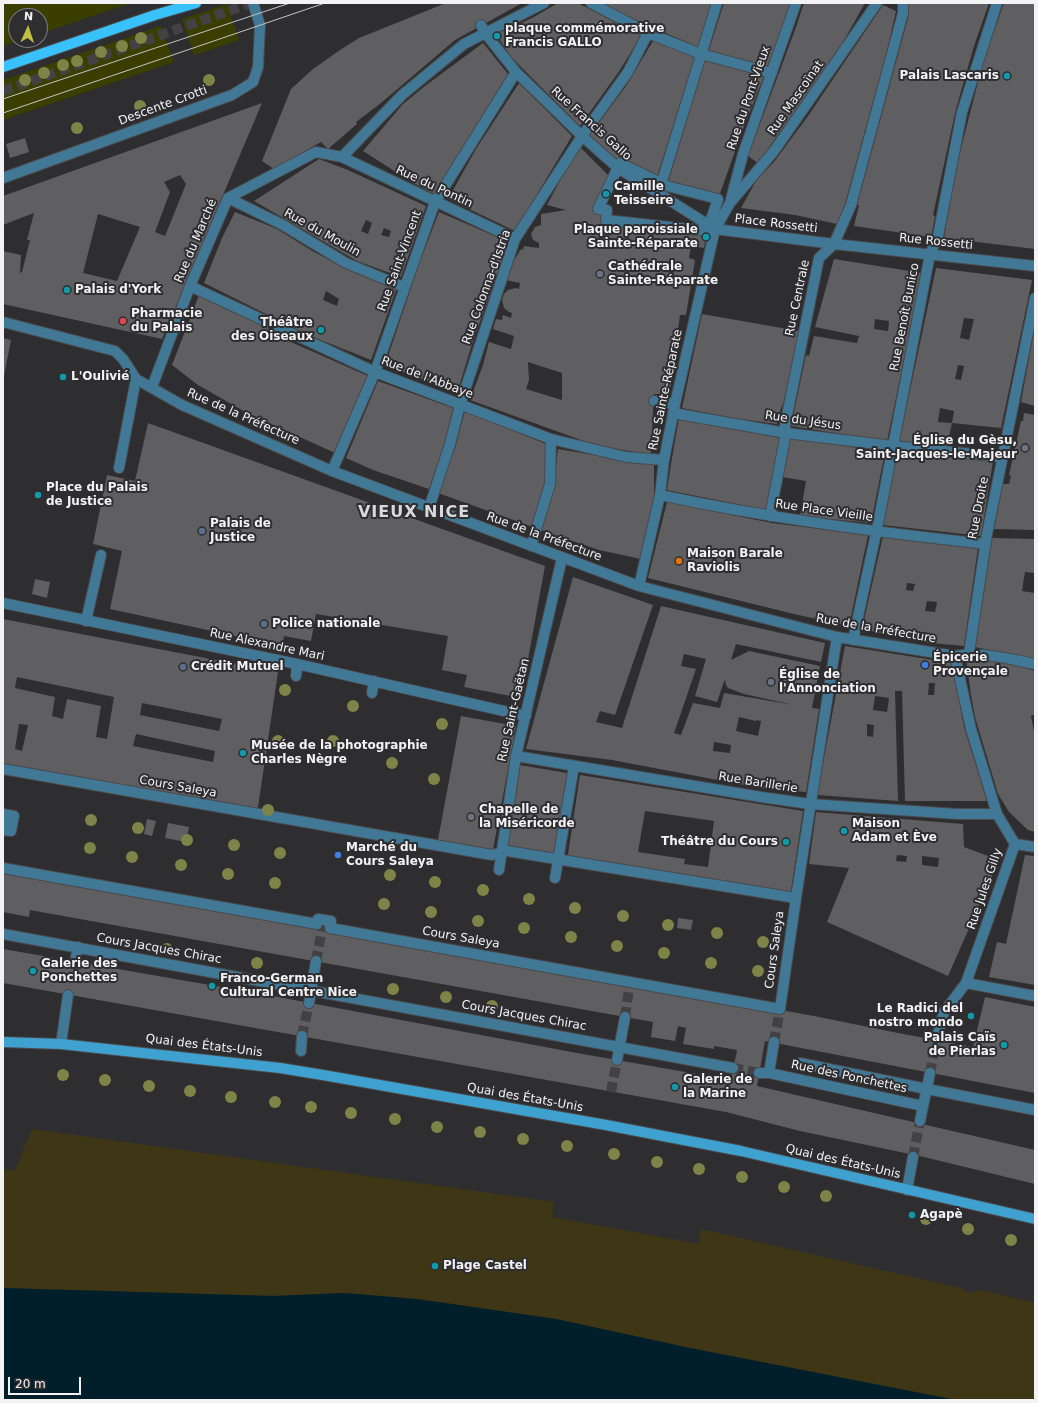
<!DOCTYPE html>
<meta charset="utf-8">
<style>
body{margin:0}
#map{position:relative;width:1038px;height:1403px;overflow:hidden;background:#2e2e31;font-family:"DejaVu Sans",sans-serif}
canvas{display:block}
.frame{position:absolute;inset:0;border:4px solid #f3f3f6;pointer-events:none}
.north{position:absolute;left:8px;top:8px;width:40px;height:40px;box-sizing:border-box;background:#2e2e31;border:1px solid #7d7d80;border-radius:50%;rotate:3deg;font-size:11px;font-weight:700;line-height:16px;text-align:center;color:#f3f3f6}
.north::after{content:'';display:block;margin:auto;width:14px;height:18px;background:#bcbf44;clip-path:polygon(50% 0,100% 100%,50% 72%,0 100%)}
.scale{position:absolute;left:8px;top:1377px;width:73px;height:18px;box-sizing:border-box;border:2px solid #f3f3f6;border-top:0;padding-left:5px;font-size:12px;line-height:14px;white-space:nowrap;color:#f3f3f6;-webkit-text-stroke:3px #2e2e31;paint-order:stroke}
</style>
<div id="map">
<canvas width="1038" height="1403"></canvas>
<div class="frame"></div>
<div class="north">N</div>
<div class="scale">20 m</div>
</div>
<script>
const context = document.querySelector('canvas').getContext('2d');
context.lineJoin = 'round';
function paint(path, color) {
  context.fillStyle = color;
  context.fill(path, 'evenodd');
}
function trace(path, color, width, dash) {
  context.strokeStyle = color;
  context.lineWidth = width;
  context.lineCap = dash ? 'butt' : 'round';
  context.setLineDash(dash || []);
  context.stroke(path);
}
function write(font, color, halo, rows, align = 'center') {
  context.font = font + ' "DejaVu Sans",sans-serif';
  context.lineWidth = 4;
  context.setLineDash([]);
  context.textBaseline = 'middle';
  context.strokeStyle = halo;
  context.fillStyle = color;
  for (const [text, x, y, turn = 0] of rows) {
    context.save();
    context.translate(x, y);
    context.rotate((+turn || 0) * Math.PI / 180);
    context.textAlign = isNaN(turn) ? turn : align;
    if (halo) context.strokeText(text, 0, 0);
    context.fillText(text, 0, 0);
    context.restore();
  }
}
const green = new Path2D(`
 M3 3H131L40 34V16H16V40H22L3 46Z
 M227 4 239 40 194 55 182 19Z
 M161 26 174 62 3 120V80Z`);
const sand = new Path2D(`
 M32 1129 554 1202 552 1217 699 1244 701 1229 961 1288 969 1293 981 1290 1035 1303V1400H956L690 1348 556 1319 417 1299 344 1293 273 1296 3 1288V1170H15Z`);
const water = new Path2D(`
 M3 1288 273 1296 344 1293 417 1299 556 1319 690 1348 956 1400H3Z`);
const building = new Path2D(`
 M446 3H522L455 40 381 103 356 122 357 124 328 149 321 142 274 169 262 161 291 89 313 69 340 50 359 38Z
 M558 3H578L641 36 620 70 580 126 511 57 496 34 532 18Z
 M604 3H713L698 47 617 12Z
 M724 3H791L782 31 768 67 708 53Z
 M804 3H865L839 49 758 163 748 156 795 30Z
 M909 3H989L974 46 956 109 933 215 935 216 931 237 854 226 859 205H857L908 18Z
 M1004 3H1035V249L944 238 950 202 959 156 976 90 983 62Z
 M883 5 896 11 886 55 863 138 845 204 837 224 795 215 741 208 757 179 774 162 808 116Z
 M653 41 695 57 656 180 614 161 589 136 626 86Z
 M483 43 508 74 434 194 410 181 363 151 403 104 425 86Z
 M705 59 764 76 743 129 718 199 667 186Z
 M519 83 572 136 515 231 448 199 476 149Z
 M262 103 162 339 3 304V251L21 255 20 273 22 272 30 240H27L34 213 3 225V196ZM180 175 186 184 165 236 155 232 170 192 164 182ZM98 214 140 227 117 281 83 273Z
 M25 138 29 152 10 158 6 144Z
 M581 148 612 179 598 209 606 220 707 231 704 248 691 246 689 258 695 260 686 315H680L676 343 679 344 669 394H654L651 453H640L595 445 470 400 483 365 489 342 511 349 514 336 493 329 496 319 502 320 503 315 511 318 512 313 509 312 504 308 502 300 504 294 508 290 516 288 519 289 520 283 506 280 510 267 521 249 523 250 524 246 539 248V243L533 240 531 234 535 227 541 225V214L566 210 547 205 566 169ZM528 362 562 373V400L526 389 529 380Z
 M319 159 348 170 426 206 401 277 357 261 254 201ZM366 220 372 223 368 234 361 231ZM384 228 391 231 389 237 381 235Z
 M235 212 277 229 314 252 349 270 396 290 371 360 308 335 204 283 222 238ZM326 291 339 299 337 306 323 300Z
 M439 212 509 242 473 341 457 393 385 365 419 264Z
 M834 259 922 273 887 441 791 426 806 355 809 356 814 336 857 343 859 336 815 327ZM875 319 889 321 888 331 874 329Z
 M936 268 1032 280 1001 428 952 423 954 411 940 408 938 422 952 423 947 446 899 442ZM964 318 974 319 969 340 960 338ZM958 365 964 366 961 380 955 379Z
 M199 295 265 325 282 338 368 376 335 453 247 413 198 385 172 365Z
 M702 314 799 331 784 401 781 408 777 424 733 418 682 408Z
 M1034 331H1035V406L1021 402Z
 M3 338 11 340 4 376H3Z
 M378 381 453 408 445 443 429 489 373 470 346 458Z
 M465 411 546 444V485L533 527 438 493 455 448Z
 M1024 413 1035 415V530L994 529 1003 484H1009L1011 476 1009 475 1021 421H1023Z
 M679 418 780 438 766 510 667 490 671 464Z
 M148 423 545 566 521 698 464 687 467 675 442 670 448 636 316 614 311 641 284 636 282 646 110 609 122 551 93 544 107 475 135 481Z
 M790 438 885 452 871 523 800 516 806 481 782 477Z
 M558 449 654 465V503L641 559 599 550 541 530 554 483Z
 M897 453 993 461 981 536 883 525Z
 M667 502 772 523 868 535 849 626 794 614 648 578Z
 M883 536 978 547 964 646 920 642 862 629ZM907 583 915 584 913 591 906 590ZM927 601 937 602 935 612 925 611Z
 M992 538 1035 539V573L1025 572 1022 591 1035 593V660L975 647Z
 M573 577 653 605 615 715 600 711 596 722 622 728 661 606 825 643 821 662 736 644 731 660 749 651 820 666 812 708 819 709 806 792 765 789 612 760 526 749ZM684 654 706 659 695 696 717 702 725 679 726 685 728 688 744 694 794 705 724 693 720 708 693 703 681 735 674 733 696 669 681 666ZM739 717 756 721V720L761 721 758 736 736 731ZM714 742 731 745 730 753 713 751Z
 M35 579 50 582 47 598 32 594Z
 M3 619 278 672 257 814 3 769ZM17 677 114 697 107 739 96 737 101 706 67 699 63 719 52 716 55 697 15 688ZM142 703 222 719 219 731 140 715ZM19 724 28 725 22 751 15 749ZM136 734 215 751 213 762 133 746Z
 M845 646 952 663 964 727 987 801H905L902 691H895L898 801 817 795ZM929 683H935L934 695H928ZM875 696 889 698 887 712 873 710ZM867 724 874 725 873 737 867 736Z
 M967 658 1009 663 1035 671V714L1031 716 1035 737V832L1028 830 1009 812 998 794 975 717 971 695 966 659Z
 M461 716 516 726 492 855 437 845Z
 M520 765 567 773 554 859 507 851Z
 M580 775 803 811 790 897 567 861ZM645 811 714 821 708 867 684 864 685 859 638 852Z
 M816 812 963 824 964 847 999 860 948 976 827 922 849 868 809 864ZM897 855 907 856 906 862 896 861ZM922 856 939 858 938 867 922 865Z
 M147 819 156 821 152 836 144 834Z
 M168 823 189 827 186 842 165 838Z
 M1025 855 1035 856V985L989 977 997 942 1006 944Z
 M3 868 317 924 318 919 330 928 814 1016 898 1033 973 1047 985 997 1035 1007V1093L765 1041 757 1086 1035 1150V1184L924 1157 800 1131 726 1112 3 983V949L273 996 577 1053 731 1080 737 1050 714 1046V1049L683 1044 686 1028 678 1026 675 1041 651 1037 653 1022 30 910 29 917 3 912Z
 M678 918 693 920 691 930 677 928Z`);
const streetTunnel = new Path2D(`
 M316 961 324 920
 M625 1017 630 982
 M302 1036 309 1003
 M774 1042 780 1009
 M733 1068 759 1073
 M930 1073 936 1041
 M611 1092 617 1060
 M913 1157 920 1121`);
const primaryTunnel = new Path2D(`
 M3 91 251 3`);
const lane = new Path2D(`
 M654 401 675 404
 M119 468 136 379
 M86 621 101 555
 M3 821 8 822
 M75 962 78 947
 M61 1044 68 995
 M800 1063 927 1089`);
const street = new Path2D(`
 M591 3 648 33 701 54 772 73
 M481 25 485 33 516 72 582 136 618 168 715 229 834 244 1035 266
 M342 157 402 95 464 44 544 3
 M620 163 667 186 718 199 707 231 606 220 607 210 598 209Z
 M3 178 232 95 253 82 258 67 260 25 253 3
 M660 188 717 3
 M228 198 283 225 346 263 404 287
 M731 199 743 154 796 3
 M190 286 375 372 551 439 626 457 664 460
 M3 322 115 351 123 359 136 379 182 405 332 471 639 586 837 637 955 656C981 651 1009 659 1035 664
 M152 387 190 286 228 198 316 152 342 157 515 239
 M673 413 786 433 893 446 1003 457
 M332 471 375 372 435 202 516 72
 M660 495C767 518 876 532 986 544
 M429 508 450 444 460 405 515 239 582 136 628 72 648 33
 M770 516 786 433 785 425 819 258 834 244 851 205 903 13V3
 M531 546 550 484 551 439
 M639 586 660 495 664 460 675 404 715 229 730 203 774 151 877 3
 M3 603 297 664 526 716
 M853 640 878 524 930 254 938 236 962 112 997 3
 M969 653 987 534 1035 298
 M296 676 297 664
 M372 693 374 681
 M516 756 761 797 810 804 957 814H997
 M3 769 492 855 507 851 796 898 780 1009 330 928 331 921 318 919 317 924 3 868
 M3 814 14 816 11 831 3 830
 M1015 844 1035 847
 M499 870 516 756 562 558
 M555 878 574 766
 M795 904 837 637
 M3 934 733 1068
 M966 983 1035 996
 M309 1003 316 961
 M936 1041 944 1012 966 983 1015 844 997 814 971 729 955 656
 M301 1051 302 1036
 M617 1060 625 1017
 M759 1073H769L923 1106
 M769 1073 774 1042
 M927 1089 1035 1110
 M920 1121 930 1073
 M907 1190 913 1157`);
const secondary = new Path2D(`
 M3 1042 61 1044 280 1068 323 1075 606 1125 741 1151 1035 1219`);
const primary = new Path2D(`
 M3 67 155 15 196 3`);
const tram = new Path2D(`
 M3 99 290 3
 M3 113 325 3`);
const trees = [
 [141,38],
 [122,46],
 [101,52],
 [77,61],
 [63,65],
 [44,73],
 [25,80],
 [209,80],
 [140,106],
 [77,128],
 [285,690],
 [353,706],
 [442,724],
 [278,741],
 [333,741],
 [392,763],
 [434,779],
 [268,810],
 [91,820],
 [138,828],
 [187,840],
 [234,845],
 [90,848],
 [280,853],
 [132,857],
 [181,865],
 [228,874],
 [390,875],
 [435,882],
 [275,883],
 [483,890],
 [529,899],
 [384,904],
 [575,908],
 [431,912],
 [623,916],
 [478,921],
 [668,925],
 [524,928],
 [717,933],
 [571,937],
 [763,942],
 [617,946],
 [167,949],
 [664,953],
 [257,963],
 [711,963],
 [758,971],
 [393,989],
 [446,997],
 [492,1006],
 [63,1075],
 [105,1080],
 [149,1086],
 [190,1091],
 [231,1097],
 [275,1102],
 [311,1107],
 [351,1113],
 [395,1119],
 [437,1127],
 [480,1132],
 [523,1139],
 [567,1146],
 [614,1154],
 [657,1162],
 [699,1169],
 [742,1177],
 [784,1187],
 [826,1196],
 [926,1219],
 [968,1229],
 [1011,1240]
];
const markers = [
 [497,36,4,"#0f9aa8"],
 [1007,76,4,"#0f9aa8"],
 [606,194,4,"#0f9aa8"],
 [706,237,4,"#0f9aa8"],
 [600,274,4,"#6b7280"],
 [67,290,4,"#0f9aa8"],
 [123,321,4,"#e0444e"],
 [321,330,4,"#0f9aa8"],
 [63,377,4,"#0f9aa8"],
 [1025,448,4,"#6b7280"],
 [38,495,4,"#0f9aa8"],
 [202,531,4,"#5c6f8a"],
 [679,561,4,"#e8710a"],
 [264,624,4,"#5c6f8a"],
 [925,665,4,"#3f7fe0"],
 [183,667,4,"#5c6f8a"],
 [771,682,4,"#6b7280"],
 [243,753,4,"#0f9aa8"],
 [471,817,4,"#6b7280"],
 [844,831,4,"#0f9aa8"],
 [786,842,4,"#0f9aa8"],
 [338,855,4,"#3f7fe0"],
 [33,971,4,"#0f9aa8"],
 [212,986,4,"#0f9aa8"],
 [971,1016,4,"#0f9aa8"],
 [1004,1045,4,"#0f9aa8"],
 [675,1087,4,"#0f9aa8"],
 [912,1215,4,"#0f9aa8"],
 [435,1266,4,"#0f9aa8"]
];
const poiNames = [
 ["plaque commémorative",505,29],
 ["Francis GALLO",505,43],
 ["Palais Lascaris",999,76,"right"],
 ["Camille",614,187],
 ["Teisseire",614,201],
 ["Plaque paroissiale",698,230,"right"],
 ["Sainte-Réparate",698,244,"right"],
 ["Cathédrale",608,267],
 ["Sainte-Réparate",608,281],
 ["Palais d'York",75,290],
 ["Pharmacie",131,314],
 ["du Palais",131,328],
 ["Théâtre",313,323,"right"],
 ["des Oiseaux",313,337,"right"],
 ["L'Oulivié",71,377],
 ["Église du Gèsu,",1017,441,"right"],
 ["Saint-Jacques-le-Majeur",1017,455,"right"],
 ["Place du Palais",46,488],
 ["de Justice",46,502],
 ["Palais de",210,524],
 ["Justice",210,538],
 ["Maison Barale",687,554],
 ["Raviolis",687,568],
 ["Police nationale",272,624],
 ["Épicerie",933,658],
 ["Provençale",933,672],
 ["Crédit Mutuel",191,667],
 ["Église de",779,675],
 ["l'Annonciation",779,689],
 ["Musée de la photographie",251,746],
 ["Charles Nègre",251,760],
 ["Chapelle de",479,810],
 ["la Miséricorde",479,824],
 ["Maison",852,824],
 ["Adam et Ève",852,838],
 ["Théâtre du Cours",778,842,"right"],
 ["Marché du",346,848],
 ["Cours Saleya",346,862],
 ["Galerie des",41,964],
 ["Ponchettes",41,978],
 ["Franco-German",220,979],
 ["Cultural Centre Nice",220,993],
 ["Le Radici del",963,1009,"right"],
 ["nostro mondo",963,1023,"right"],
 ["Palais Caïs",996,1038,"right"],
 ["de Pierlas",996,1052,"right"],
 ["Galerie de",683,1080],
 ["la Marine",683,1094],
 ["Agapè",920,1215],
 ["Plage Castel",443,1266]
];
const streetNames = [
 ["Rue du Pont-Vieux",749,98,-71],
 ["Rue Mascoïnat",796,98,-55],
 ["Descente Crotti",163,106,-20],
 ["Rue Francis Gallo",591,124,42],
 ["Rue du Pontin",434,187,25],
 ["Place Rossetti",776,224,7],
 ["Rue du Moulin",322,233,29],
 ["Rue du Marché",196,241,-67],
 ["Rue Rossetti",936,242,6],
 ["Rue Saint-Vincent",400,261,-70],
 ["Rue Colonna-d'Istria",487,287,-70],
 ["Rue Centrale",798,298,-78],
 ["Rue Benoît Bunico",905,317,-79],
 ["Rue de l'Abbaye",427,378,21],
 ["Rue Sainte-Réparate",666,390,-78],
 ["Rue de la Préfecture",243,417,24],
 ["Rue du Jésus",803,421,8],
 ["Rue Droite",979,508,-79],
 ["Rue Place Vieille",824,511,8],
 ["Rue de la Préfecture",544,537,20],
 ["Rue de la Préfecture",876,629,10],
 ["Rue Alexandre Mari",267,645,12],
 ["Rue Saint-Gaëtan",514,710,-77],
 ["Rue Barillerie",758,783,9],
 ["Cours Saleya",178,787,10],
 ["Rue Jules Gilly",985,889,-71],
 ["Cours Saleya",461,938,10],
 ["Cours Jacques Chirac",159,949,10],
 ["Cours Saleya",775,950,-82],
 ["Cours Jacques Chirac",524,1016,10],
 ["Quai des États-Unis",204,1046,7],
 ["Rue des Ponchettes",849,1077,12],
 ["Quai des États-Unis",525,1098,10],
 ["Quai des États-Unis",843,1162,13]
];
const districtNames = [
 ["VIEUX NICE",414,513]
];
paint(green, '#3a3e00');
paint(sand, '#3e3615');
paint(water, '#001f2a');
paint(building, '#5f5f62');
trace(streetTunnel, '#424245', 10, [10, 5]);
trace(primaryTunnel, '#424245', 10, [10, 5]);
trace(lane, '#4a4a4d', 12);
trace(street, '#4a4a4d', 12);
trace(secondary, '#4a4a4d', 12);
trace(primary, '#4a4a4d', 12);
trace(lane, '#407895', 10);
trace(street, '#407895', 10);
trace(secondary, '#3fa1cf', 10);
trace(primary, '#39c1fc', 10);
trace(tram, '#c5c5c8', 1);
context.fillStyle = '#7e8348';
for (const [x, y] of trees) {
  context.beginPath();
  context.arc(x, y, 6, 0, 2 * Math.PI);
  context.fill();
}
for (const [x, y, r, color] of markers) {
  const dot = new Path2D();
  dot.arc(x, y, r, 0, 2 * Math.PI);
  context.fillStyle = color;
  context.fill(dot);
  trace(dot, '#2e2e31', 1.5);
}
write('bold 12px', '#f3f3f6', '#2e2e31', poiNames, 'left');
write('12px', '#f3f3f6', '#2e2e31', streetNames);
context.letterSpacing = '1px';
write('bold 16px', '#d9d9dd', '#2e2e31', districtNames);
context.letterSpacing = '0px';
</script>
